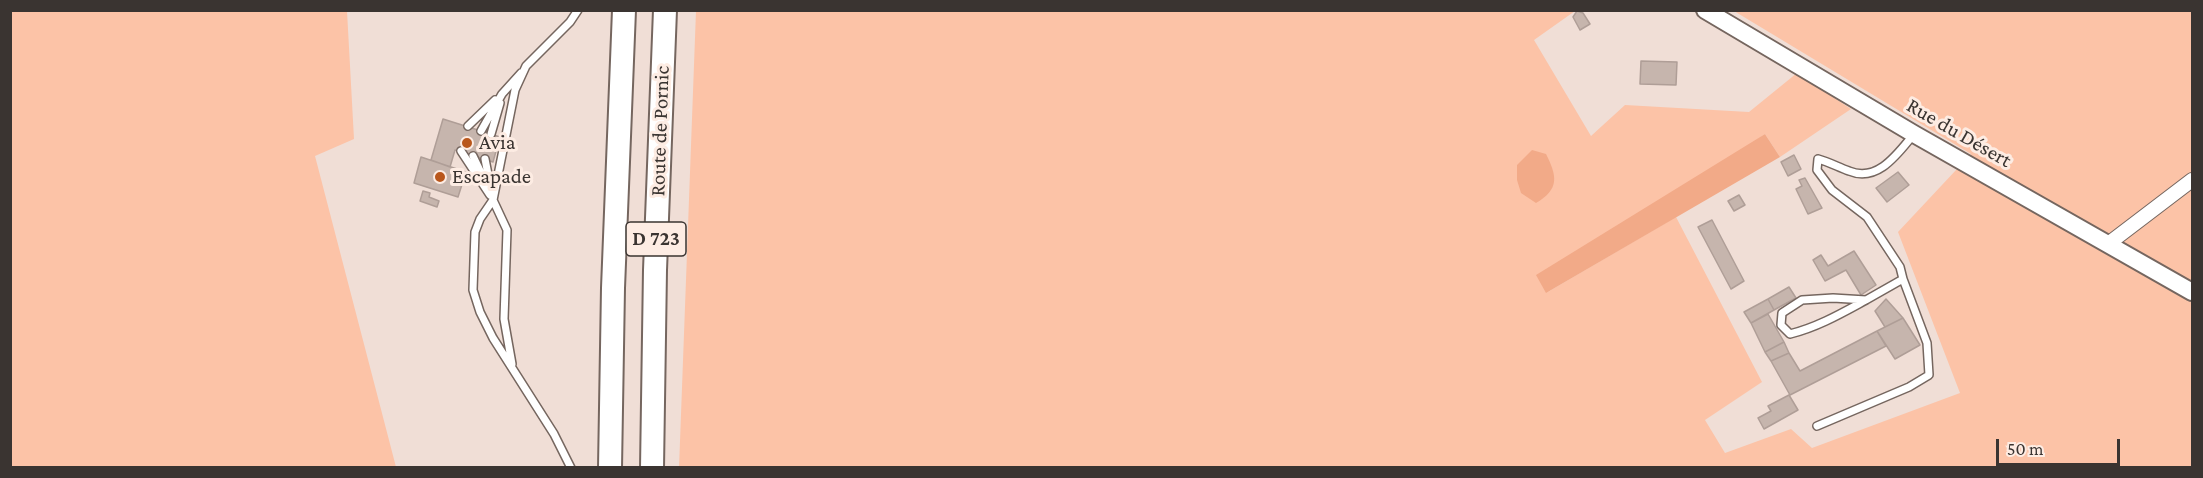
<!DOCTYPE html>
<meta charset="utf-8">
<style>
body{margin:0}
#map{position:relative;width:2203px;height:478px;overflow:hidden;background:#f0ded6;font-family:"Crimson Pro",serif}
canvas{display:block}
.frame{position:absolute;inset:0;border:12px solid #3a3431;pointer-events:none}
.scale{position:absolute;left:1996px;top:439px;width:124px;height:27px;box-sizing:border-box;border:3px solid #3a3431;border-top:0;padding-left:8px;font-size:18px;line-height:21px;white-space:nowrap;color:#3a3431;-webkit-text-stroke:4px #fdece3;paint-order:stroke}
</style>
<div id="map">
<canvas width="2203" height="478"></canvas>
<div class="frame"></div>
<div class="scale">50 m</div>
</div>
<script>
const context = document.querySelector('canvas').getContext('2d');
context.lineJoin = 'round';
function paint(path, color) {
  context.fillStyle = color;
  context.fill(path, 'evenodd');
}
function trace(path, color, width, dash) {
  context.strokeStyle = color;
  context.lineWidth = width;
  context.lineCap = dash ? 'butt' : 'round';
  context.setLineDash(dash || []);
  context.stroke(path);
}
function write(font, color, halo, rows, align = 'center') {
  context.font = font + ' "Crimson Pro",serif';
  context.lineWidth = 6;
  context.setLineDash([]);
  context.textBaseline = 'middle';
  context.strokeStyle = halo;
  context.fillStyle = color;
  for (const [text, x, y, turn = 0] of rows) {
    context.save();
    context.translate(x, y);
    context.rotate((+turn || 0) * Math.PI / 180);
    context.textAlign = isNaN(turn) ? turn : align;
    if (halo) context.strokeText(text, 0, 0);
    context.fillText(text, 0, 0);
    context.restore();
  }
}
const green = new Path2D(`
 M10 11H347L354 139 315 156 396 467H11Z
 M696 11H1575L1534 40 1591 136 1625 105 1749 112 1797 73 1851 109 1780 157 1765 134 1546 293 1676 217 1762 382 1705 420 1725 453 1791 429 1812 448 1960 393 1898 232 1971 154 1734 11H2192V467L679 468Z`);
const water = new Path2D(`
 M1765 134 1780 157 1546 293 1536 275Z
 M1532 150 1546 154C1557 176 1560 189 1536 203L1521 193 1517 180V165Z`);
const building = new Path2D(`
 M1577 11 1583 13 1590 24 1580 30 1573 17Z
 M1641 61 1677 62 1676 85 1640 84Z
 M443 119 500 137 493 162 455 150 450 167 431 160Z
 M1794 155 1801 169 1788 176 1781 162Z
 M421 157 466 172 458 197 414 183Z
 M1898 172 1909 185 1887 202 1876 188Z
 M1805 178 1822 208 1808 214 1796 189 1802 186 1799 180Z
 M423 191 430 193 429 197 439 201 437 207 420 201Z
 M1739 195 1745 205 1734 211 1728 201Z
 M1712 220 1744 281 1731 289 1698 227Z
 M1854 251 1876 285 1861 295 1846 270 1825 281 1813 260 1821 255 1828 266Z
 M1789 287 1796 298 1774 310 1768 299Z
 M1768 299 1774 310 1751 323 1744 312Z
 M1886 299 1903 318 1885 327 1875 311Z
 M1768 314 1784 342 1765 352 1751 323Z
 M1903 318 1920 345 1895 359 1877 331Z
 M1877 331 1886 346 1790 395 1771 361 1789 353 1800 371Z
 M1784 342 1789 353 1771 361 1765 352Z
 M1789 395 1798 410 1764 429 1758 418 1771 411 1768 406Z`);
const service = new Path2D(`
 M468 126 495 100
 M481 131 502 94 521 73
 M491 134 500 103
 M461 151 490 195
 M473 156 485 181
 M485 159 493 200 507 230 504 319 512 364
 M1866 300C1842 313 1818 327 1790 334L1781 325 1782 313 1802 300 1833 298 1866 300 1903 279 1900 267 1867 217 1832 190 1817 170 1818 159C1829 162 1838 167 1849 171 1878 183 1898 153 1914 134
 M1817 426 1909 387 1929 375 1927 343 1903 279
 M571 468 554 434 493 338 480 312 473 290 475 232 480 219 493 200 515 90 526 66 570 22 578 10`);
const minor = new Path2D(`
 M2108 244 2192 180`);
const tertiary = new Path2D(`
 M1705 10 1914 134 2192 292`);
const trunk = new Path2D(`
 M610 468 613 288 624 10
 M652 468 655 270 665 10`);
const markers = [
 [467,143,6,"#b9571c"],
 [440,177,6,"#b9571c"]
];
const shields = [
 [656,239,60]
];
const shieldNames = [
 ["D 723",656,239]
];
const streetNames = [
 ["Route de Pornic",660,131,-88],
 ["Rue du Désert",1959,133,30]
];
const poiNames = [
 ["Avia",479,143],
 ["Escapade",452,177]
];
paint(green, '#fcc3a7');
paint(water, '#f2aa88');
paint(building, '#c6b5ad');
trace(building, '#af9e97', 1.5);
trace(service, '#75665f', 10);
trace(minor, '#75665f', 16);
trace(tertiary, '#75665f', 20);
trace(trunk, '#75665f', 26);
trace(service, '#fff', 7);
trace(minor, '#fff', 14);
trace(tertiary, '#fff', 16);
trace(trunk, '#fff', 22);
for (const [x, y, r, color] of markers) {
  const dot = new Path2D();
  dot.arc(x, y, r, 0, 2 * Math.PI);
  context.fillStyle = color;
  context.fill(dot);
  trace(dot, '#fdece3', 2);
}
for (const [x, y, w] of shields) {
  const box = new Path2D();
  box.roundRect(x - w / 2, y - 17, w, 34, 4.5);
  context.fillStyle = '#fdece3';
  context.fill(box);
  trace(box, '#3a3431', 1.5);
}
write('bold 20px', '#3a3431', null, shieldNames);
write('21px', '#3a3431', '#fdece3', streetNames);
write('21px', '#3a3431', '#fdece3', poiNames, 'left');
</script>
